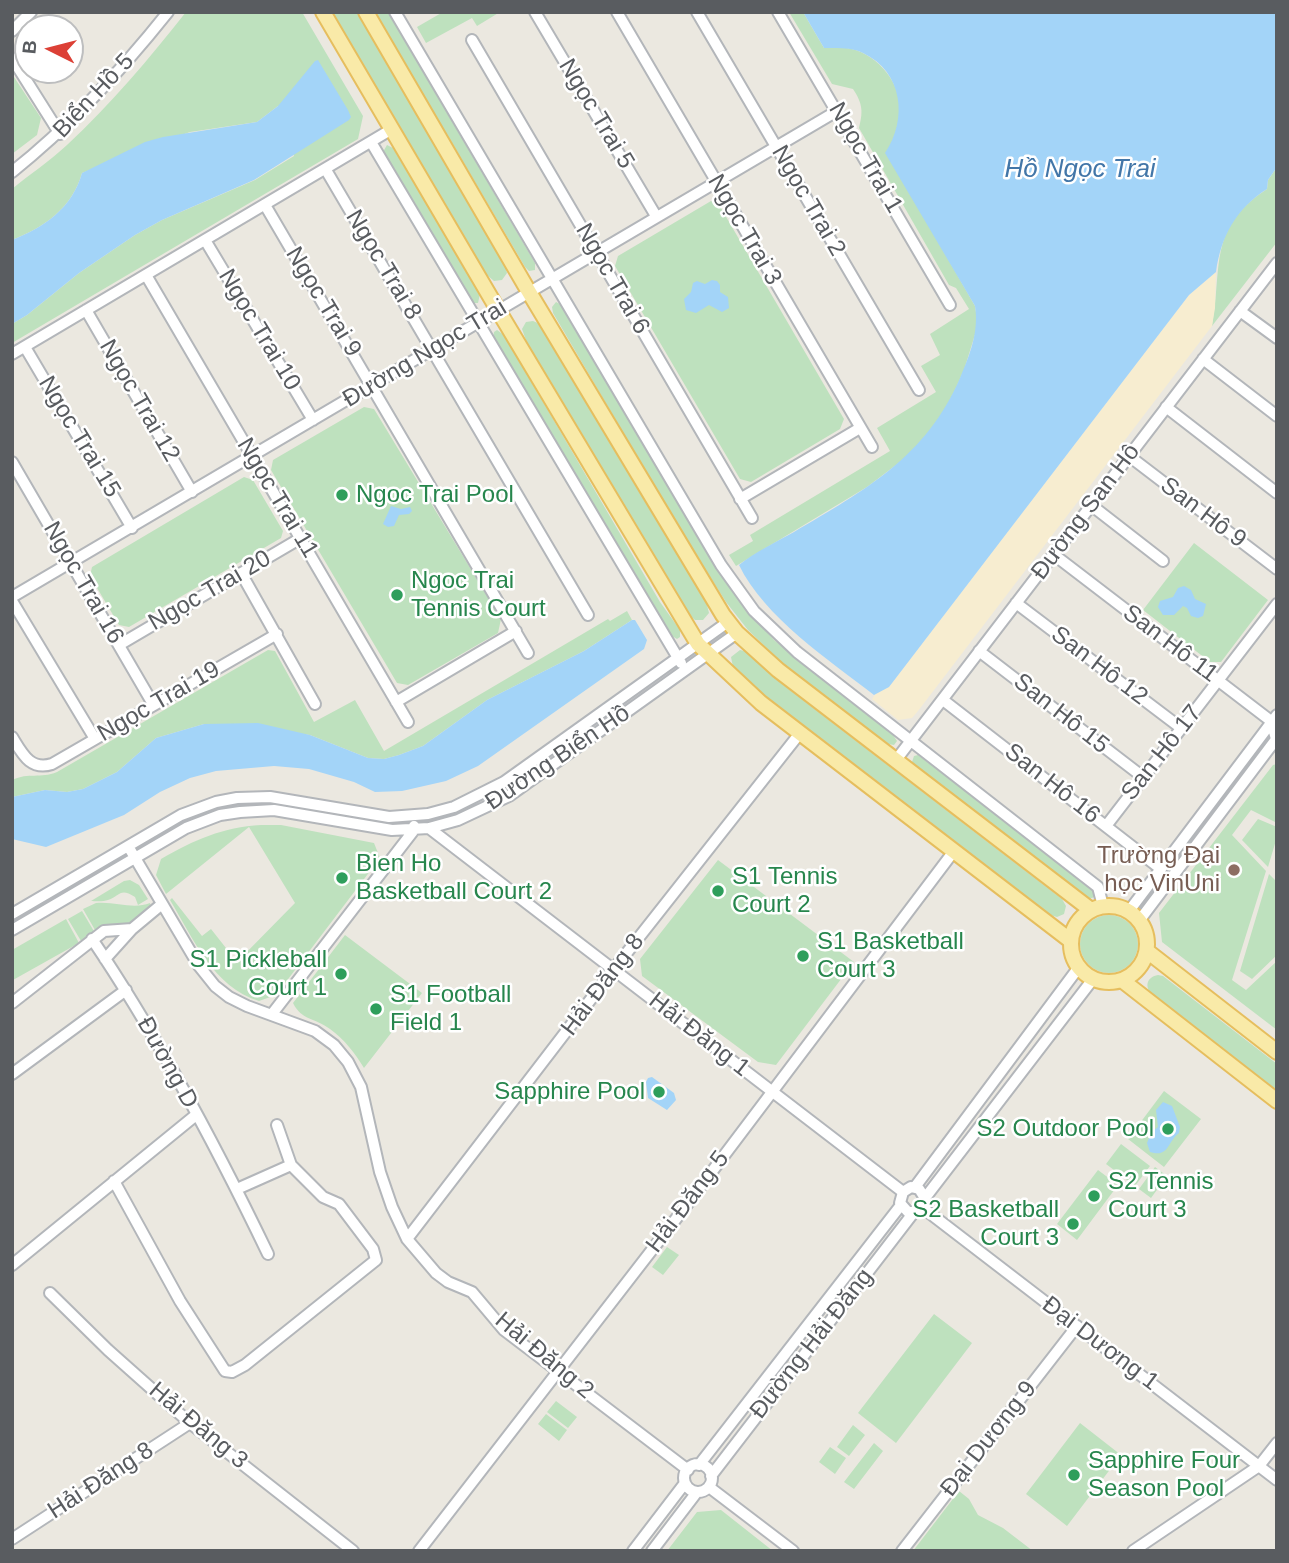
<!DOCTYPE html>
<meta charset="utf-8">
<style>
body{margin:0}
#map{position:relative;width:1289px;height:1563px;overflow:hidden;background:#ebe8e0;font-family:Arial,sans-serif}
canvas{display:block}
.frame{position:absolute;inset:0;border:14px solid #595c60;pointer-events:none}
.north{position:absolute;left:14px;top:14px;width:70px;height:70px;box-sizing:border-box;background:#fff;border:2px solid #bdbebf;border-radius:50%;rotate:276deg;font-size:19px;font-weight:700;line-height:28px;text-align:center;color:#595c60}
.north::after{content:'';display:block;margin:auto;width:24px;height:32px;background:#dc4036;clip-path:polygon(50% 0,100% 100%,50% 72%,0 100%)}
</style>
<div id="map">
<canvas width="1289" height="1563"></canvas>
<div class="frame"></div>
<div class="north">B</div>
</div>
<script>
const context = document.querySelector('canvas').getContext('2d');
context.lineJoin = 'round';
function paint(path, color) {
  context.fillStyle = color;
  context.fill(path, 'evenodd');
}
function trace(path, color, width, dash) {
  context.strokeStyle = color;
  context.lineWidth = width;
  context.lineCap = dash ? 'butt' : 'round';
  context.setLineDash(dash || []);
  context.stroke(path);
}
function write(font, color, halo, rows, align = 'center') {
  context.font = font + ' Arial,sans-serif';
  context.lineWidth = 5;
  context.setLineDash([]);
  context.textBaseline = 'middle';
  context.strokeStyle = halo;
  context.fillStyle = color;
  for (const [text, x, y, turn = 0] of rows) {
    context.save();
    context.translate(x, y);
    context.rotate((+turn || 0) * Math.PI / 180);
    context.textAlign = isNaN(turn) ? turn : align;
    if (halo) context.strokeText(text, 0, 0);
    context.fillText(text, 0, 0);
    context.restore();
  }
}
const green = new Path2D(`
 M186 12H302L363 116 358 139 12 343V324L27 315 79 273 135 235 162 220 255 180 294 156 278 106 257 122 190 132 82 173C72 208 45 227 12 240V189C30 174 50 161 67 145 111 104 149 59 186 12Z
 M332 12H357L505 265 507 273 502 280 494 281 487 275Z
 M375 12H388L535 263V270L529 271 525 267Z
 M443 12H500L477 26 472 18 426 43 417 27Z
 M789 12H803L824 48C832 48 840 47 847 48 874 52 899 79 900 107 900 118 897 129 894 140L939 243 975 306 978 325 964 370 952 397 937 423 908 456 867 487 736 566 729 555 753 541 750 535 890 451 877 428 936 392 921 366 940 355 930 334 969 309 956 288 949 285 859 128C863 112 863 104 853 89L832 84Z
 M12 74 41 118 37 135 12 154Z
 M387 145 393 148 480 294 478 303H473L469 299 383 152Z
 M1277 167V242L1212 326C1223 267 1207 228 1267 189L1268 180Z
 M711 201 718 203 844 419 840 429 751 482 740 479 615 266 618 256Z
 M556 302 562 305 686 518 734 594 774 640 893 735 897 741 894 745 888 744 780 661 748 630 726 602 676 523 553 313 552 307Z
 M533 321 540 324 706 601 709 613 703 620H695L688 614 528 346 522 329 526 322Z
 M497 330 504 335 660 602 680 630V637L677 639 672 636 653 610 493 339 494 332Z
 M364 407 374 409 501 619 498 633 408 685 397 683 271 470 273 460Z
 M244 477 253 480 283 531 281 538 129 627 119 625 90 576 92 567Z
 M1194 543 1268 600 1221 662H1210L1143 610Z
 M627 611 632 620 584 651 487 700 423 746 399 755 384 759 368 758 310 735 204 724 156 738 117 772 83 789 67 792 45 790 12 797V780C29 772 40 779 57 772L268 650 275 651 314 722 355 700 384 751 608 619 610 621Z
 M740 650 748 652 782 684 1062 899 1066 906 1064 914 1057 917 1047 914 769 700 733 667 731 657Z
 M918 755 1094 889 1095 897 1088 899 917 767 912 762 914 756Z
 M1277 764V823L1251 810 1232 835 1266 871 1232 980 1246 990 1277 961V1030L1162 942 1159 913 1273 765Z
 M1258 819 1277 827V837L1268 867 1242 840Z
 M261 825H281L374 843 380 858 276 995 259 1001C213 987 193 938 170 900L172 898 202 936 211 929 237 962 295 903 249 827 166 894 156 875 161 859C194 840 223 827 261 825Z
 M718 860 854 962 776 1065 758 1062 642 976 640 959Z
 M1269 874 1277 882V955L1252 979 1240 971Z
 M130 880 139 885 148 899 138 905 135 897C120 887 120 896 108 900 103 902 94 901 91 901L124 881Z
 M96 903C115 901 133 910 150 903L151 906 127 927 101 928 95 930 83 909Z
 M82 911 95 933 81 941 68 919Z
 M1080 944a29 29 0 1 1 58 0a29 29 0 1 1-58 0Z
 M66 919 79 943 13 980 12 950Z
 M345 935 422 993 364 1068C355 1053 344 1039 330 1029 314 1017 302 1021 293 1003Z
 M1158 975 1163 976 1277 1064V1091L1152 995C1144 986 1147 977 1158 975Z
 M1164 1091 1201 1119 1164 1167 1128 1139Z
 M1121 1144 1150 1166 1135 1186 1106 1164Z
 M1155 1167 1167 1176 1151 1198 1139 1189Z
 M1098 1170 1118 1185 1077 1240 1057 1224Z
 M667 1247 679 1255 663 1275 652 1267Z
 M934 1314 972 1343 896 1443 858 1413Z
 M556 1401 577 1417 568 1428 547 1412Z
 M546 1414 567 1430 559 1441 538 1424Z
 M1080 1423 1121 1455 1067 1526 1026 1494Z
 M853 1425 865 1435 849 1456 837 1447Z
 M874 1443 883 1451 854 1489 844 1482Z
 M830 1447 846 1458 835 1474 819 1462Z
 M959 1491 969 1499 978 1515 1003 1528 1033 1551H913Z
 M721 1510 773 1551H667L697 1512Z`);
const sand = new Path2D(`
 M1216 272 1215 308 1212 326 918 711 912 718 898 720 872 699 876 693 889 687 1189 295Z`);
const water = new Path2D(`
 M803 12H1277V167L1268 180 1267 189C1236 209 1221 236 1216 272L1189 295 889 687 874 695C829 660 764 617 739 565 755 552 776 542 794 532 865 490 926 457 960 378 970 354 979 332 975 306L885 153C908 119 903 72 863 53 851 47 837 48 824 48Z
 M318 60 348 110 351 117 349 120 254 180 162 220 135 235 79 273 27 315 12 324V240C45 227 72 208 82 173L145 142 163 137 257 122 278 106 315 61Z
 M712 280 717 281 720 285V292L728 297 729 308 722 312 709 305 696 313 686 310 684 299 691 292 693 283 697 281 705 284Z
 M391 506 401 509 410 507 412 511 409 514 399 515 394 526 388 527 383 524Z
 M1184 586 1191 590 1195 599 1206 604 1203 616 1198 618 1191 616 1187 608 1183 606 1174 615H1163L1158 607 1160 601 1173 597 1178 588Z
 M632 620H635L647 640 644 649 478 766 446 781 402 791 375 792 354 782 309 769 274 766 216 771 190 778 160 792 124 815 46 847 12 839V797L45 790 67 792 83 789 117 772 156 738 204 724 258 723 310 735 368 758 384 759 399 755 423 746 487 700 584 651Z
 M652 1077 674 1093 676 1100 667 1110 648 1098 646 1082 648 1078Z
 M1163 1102 1172 1106 1180 1127 1179 1133C1167 1142 1169 1158 1150 1152L1147 1143 1151 1133 1158 1127 1156 1110Z`);
const minor = new Path2D(`
 M395 12 721 565 754 611 797 652 1098 887 1103 906
 M535 12 656 216
 M617 12 872 447
 M697 12 919 390
 M778 12 950 305
 M12 31 31 12
 M472 40 752 518
 M12 58 60 134
 M371 142 681 663
 M326 170 588 615
 M12 172C71 125 121 71 168 12
 M265 205 528 653
 M205 240 313 420
 M146 275 408 722
 M86 310 192 492
 M1240 311 1277 338
 M25 347 132 528
 M12 354 392 129
 M1203 359 1277 416
 M1166 407 1277 493
 M1129 456 1277 569
 M12 462 153 704
 M740 499 860 428
 M1091 505 1163 561
 M1053 554 1271 721 1276 739
 M241 573 315 704
 M12 597 837 111
 M12 601 95 739
 M1016 603 1181 728
 M119 645 301 538
 M979 651 1143 777
 M943 700 1161 869
 M396 702 516 631
 M12 737C22 753 30 771 52 764L277 634
 M896 760 1277 263
 M1106 826 1277 604
 M429 828 903 1192
 M128 846 199 966 215 986 229 997 247 1006 315 1031 334 1045 348 1062 361 1087 380 1172 392 1207 407 1239 436 1273 448 1282 472 1292 504 1330 688 1470
 M1129 911 1277 715
 M12 914 181 815 216 802 237 798 270 797 389 817 428 814 454 807 504 782 728 622
 M1139 921 1277 738
 M12 930 186 828 220 815 240 812 274 810 392 830 429 828 458 820 509 796 737 633
 M92 939C159 1038 216 1146 268 1254
 M105 959 132 929 162 904
 M12 1003 104 931 132 929
 M272 1014 414 830V826
 M12 1074 126 990
 M114 1181 180 1301 225 1371 232 1372 245 1365 376 1260 373 1249 339 1204 323 1197 291 1165 277 1125
 M915 1187 1079 967
 M237 1189 291 1165
 M925 1198 919 1189 911 1187 903 1192 900 1203 908 1212H916L923 1208 925 1198 1093 979
 M923 1208 1277 1480
 M407 1239 614 969 800 733
 M12 1265 196 1115
 M50 1293 108 1350 190 1423 353 1551
 M684 1478a14 14 0 1 1 28 0a14 14 0 1 1-28 0Z
 M699 1465 901 1205
 M711 1476 914 1212
 M709 1487 793 1551
 M12 1539 190 1423
 M419 1551 689 1202 954 851
 M633 1551 685 1483
 M652 1551 697 1492
 M902 1551 1077 1326
 M1133 1551 1259 1466 1277 1443`);
const major = new Path2D(`
 M323 12 498 310 698 644 761 703 1071 941
 M366 12 529 292 723 615 737 633 778 670 1091 910
 M1071 944a38 38 0 1 1 76 0a38 38 0 1 1-76 0Z
 M1147 951 1277 1052
 M1123 981 1277 1101`);
const markers = [
 [342,495,7,"#2e9e5b"],
 [397,595,7,"#2e9e5b"],
 [1234,870,7,"#8d6e63"],
 [342,878,7,"#2e9e5b"],
 [718,891,7,"#2e9e5b"],
 [803,956,7,"#2e9e5b"],
 [341,974,7,"#2e9e5b"],
 [376,1009,7,"#2e9e5b"],
 [659,1092,7,"#2e9e5b"],
 [1168,1129,7,"#2e9e5b"],
 [1094,1196,7,"#2e9e5b"],
 [1073,1224,7,"#2e9e5b"],
 [1074,1475,7,"#2e9e5b"]
];
const streetNames = [
 ["Biển Hồ 5",94,96,-47],
 ["Ngọc Trai 5",596,114,59],
 ["Ngọc Trai 1",865,158,60],
 ["Ngọc Trai 2",808,201,60],
 ["Ngọc Trai 3",744,230,60],
 ["Ngọc Trai 8",383,265,59],
 ["Ngọc Trai 6",612,279,60],
 ["Ngọc Trai 9",323,302,59],
 ["Ngọc Trai 10",259,330,59],
 ["Đường Ngọc Trai",425,354,-31],
 ["Ngọc Trai 12",139,401,60],
 ["Ngọc Trai 15",79,437,59],
 ["Ngọc Trai 11",277,498,59],
 ["Đường San Hô",1086,512,-53],
 ["San Hô 9",1203,513,37],
 ["Ngọc Trai 16",83,583,60],
 ["Ngọc Trai 20",210,591,-30],
 ["San Hô 11",1170,644,37],
 ["San Hô 12",1099,666,37],
 ["Ngọc Trai 19",159,702,-30],
 ["San Hô 15",1061,714,38],
 ["San Hô 17",1162,753,-52],
 ["Đường Biển Hồ",558,758,-34],
 ["San Hô 16",1052,784,38],
 ["Hải Đăng 8",603,985,-53],
 ["Hải Đăng 1",699,1035,38],
 ["Đường D",167,1063,61],
 ["Hải Đăng 5",688,1202,-53],
 ["Đường Hải Đăng",812,1344,-52],
 ["Đại Dương 1",1100,1344,37],
 ["Hải Đăng 2",544,1356,40],
 ["Hải Đăng 3",198,1426,40],
 ["Đại Dương 9",989,1439,-52],
 ["Hải Đăng 8",101,1481,-33]
];
const leisureNames = [
 ["Ngoc Trai Pool",356,495],
 ["Ngoc Trai",411,581],
 ["Tennis Court",411,609],
 ["Bien Ho",356,864],
 ["Basketball Court 2",356,892],
 ["S1 Tennis",732,877],
 ["Court 2",732,905],
 ["S1 Basketball",817,942],
 ["Court 3",817,970],
 ["S1 Pickleball",327,960,"right"],
 ["Court 1",327,988,"right"],
 ["S1 Football",390,995],
 ["Field 1",390,1023],
 ["Sapphire Pool",645,1092,"right"],
 ["S2 Outdoor Pool",1154,1129,"right"],
 ["S2 Tennis",1108,1182],
 ["Court 3",1108,1210],
 ["S2 Basketball",1059,1210,"right"],
 ["Court 3",1059,1238,"right"],
 ["Sapphire Four",1088,1461],
 ["Season Pool",1088,1489]
];
const educationNames = [
 ["Trường Đại",1220,856],
 ["học VinUni",1220,884]
];
const waterNames = [
 ["Hồ Ngọc Trai",1080,170]
];
paint(green, '#bee1be');
paint(sand, '#f7edd0');
paint(water, '#a3d4f8');
trace(minor, '#b3b6ba', 14);
trace(major, '#e6be5e', 18);
trace(minor, '#fff', 10);
trace(major, '#f9eaa8', 14);
for (const [x, y, r, color] of markers) {
  const dot = new Path2D();
  dot.arc(x, y, r, 0, 2 * Math.PI);
  context.fillStyle = color;
  context.fill(dot);
  trace(dot, '#fff', 2.5);
}
write('24px', '#595c60', '#fff', streetNames);
write('24px', '#27864d', '#fff', leisureNames, 'left');
write('24px', '#785e54', '#fff', educationNames, 'right');
write('italic 26px', '#4276a8', '#fff', waterNames);
</script>
